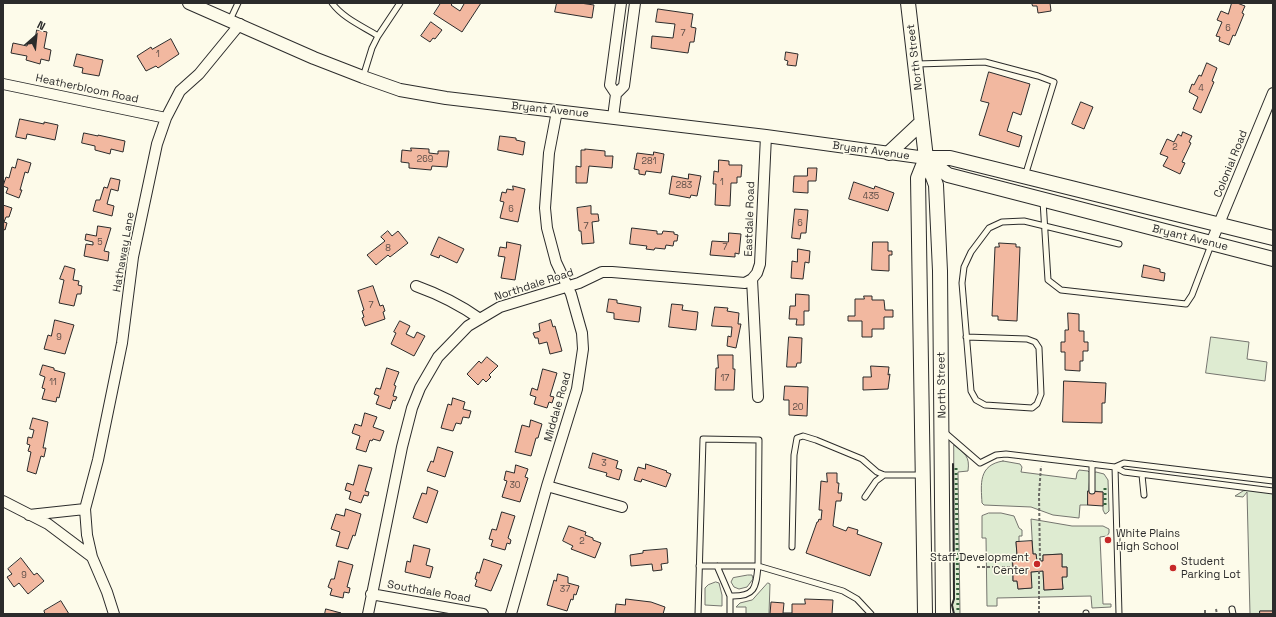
<!DOCTYPE html>
<style>
body{margin:0}
#map{position:relative;width:1276px;height:617px;overflow:hidden;background:#fdfbea;font-family:"Space Grotesk",sans-serif}
canvas{display:block}
.frame{position:absolute;inset:0;border:4px solid #2b2b2b;pointer-events:none}
.north{position:absolute;left:16px;top:16px;width:40px;height:40px;-webkit-text-stroke:3px #fdfbea;paint-order:stroke;rotate:27deg;font-size:11px;font-weight:700;line-height:16px;text-align:center;color:#2b2b2b}
.north::after{content:'';display:block;margin:auto;width:14px;height:18px;background:#2b2b2b;clip-path:polygon(50% 0,100% 100%,50% 72%,0 100%)}
</style>
<div id="map">
<canvas width="1276" height="617"></canvas>
<div class="frame"></div>
<div class="north">N</div>
</div>
<script>
const context = document.querySelector('canvas').getContext('2d');
context.lineJoin = 'round';
function paint(path, color) {
  context.fillStyle = color;
  context.fill(path, 'evenodd');
}
function trace(path, color, width, dash) {
  context.strokeStyle = color;
  context.lineWidth = width;
  context.lineCap = dash ? 'butt' : 'round';
  context.setLineDash(dash || []);
  context.stroke(path);
}
function write(font, color, halo, rows, align = 'center') {
  context.font = font + ' "Space Grotesk",sans-serif';
  context.lineWidth = 3;
  context.setLineDash([]);
  context.textBaseline = 'middle';
  context.strokeStyle = halo;
  context.fillStyle = color;
  for (const [text, x, y, turn = 0] of rows) {
    context.save();
    context.translate(x, y);
    context.rotate((+turn || 0) * Math.PI / 180);
    context.textAlign = isNaN(turn) ? turn : align;
    if (halo) context.strokeText(text, 0, 0);
    context.fillText(text, 0, 0);
    context.restore();
  }
}
const green = new Path2D(`
 M1211 337 1249 342 1247 359 1267 362 1265 381 1206 373Z
 M954 445C965 454 970 456 968 471L958 472 960 614H954L952 605 954 599Z
 M1003 461 1020 464 1022 467 1021 472 1076 479 1077 473 1079 470 1088 471 1090 473 1088 505H1080L1079 518 1053 515 1031 507 984 505 982 503C981 484 978 465 1003 461Z
 M1096 472 1104 474 1108 480 1109 511 1107 513 1105 514 1103 510V492L1094 491V474Z
 M1250 490 1273 493V611H1260V614H1250L1247 492 1243 497 1235 496 1243 491Z
 M989 513H1001L1014 516 1019 528 1022 530V536H1019V542H1016L1017 555 1012 556 1013 581H1017L1018 589 1031 588V572L1043 571 1044 590 1063 589 1062 577 1067 576V567H1062V554L1043 555V561H1037L1036 554H1033L1031 519 1072 526H1103L1109 529V533L1107 536 1100 537 1103 604H1111V607L1092 608 1091 596 997 598V606H987L986 538H982V516Z
 M748 575H752L753 579 747 587 739 589 734 587 731 582 733 578Z
 M716 582 719 583 722 595V606L705 605V588L708 585Z
 M768 583 770 584 769 614H746V607H736L740 603 752 600Z`);
const building = new Path2D(`
 M441 3H453L451 5 460 11 464 4 463 3H481L462 32 434 14Z
 M557 3H580L594 5 592 18 555 12Z
 M1032 3H1050L1051 11 1038 13 1037 6H1033Z
 M1232 3H1237L1245 6 1242 13 1244 14 1235 36 1233 35 1229 45 1219 41 1220 37 1216 36 1222 22 1217 20 1221 11 1228 14Z
 M658 9 693 14 691 27 696 28 694 42H690L688 53 651 48 652 36 673 38 675 24 656 22Z
 M431 22 442 30 435 39 433 38 430 42 421 36Z
 M37 30 47 32 44 48 51 50 49 61 41 59 40 64 26 60 27 56 11 53 13 43 27 46 28 42 34 44Z
 M171 39 179 54 158 68 156 66 146 71 137 56 151 47 152 49Z
 M786 52 798 54 796 66 787 65 788 61 785 60Z
 M77 54 103 60 99 76 82 73 83 68 74 66Z
 M1207 63 1217 68 1212 81 1214 82 1201 113 1193 109 1198 97 1189 92 1192 84 1194 85 1199 75 1201 76Z
 M989 72 1030 84 1021 115 1013 112 1007 131 1022 136 1019 147 979 135 989 103 981 101Z
 M1081 102 1093 107 1084 129 1072 124Z
 M20 119 44 124V122L58 125 55 140 27 134 26 139 16 137Z
 M1183 132 1192 136 1189 142 1191 143 1182 162 1185 163 1180 174 1163 166 1168 157 1160 154 1167 139 1174 142 1178 134 1181 136Z
 M84 133 98 136V135L125 141 123 152 111 149 110 154 95 150V146L82 143Z
 M500 136 516 138V140L525 142 523 155 498 150Z
 M411 148 429 149V153L438 154V151H449L447 167 432 166 431 170 409 168V163L401 162 402 150 411 151Z
 M585 149 605 151V156H613L612 168 589 166 587 183H576V166L581 167V150H585Z
 M654 152 664 154 661 173 646 171 645 175 639 174V170L634 169 637 153 653 155Z
 M18 159 31 163 28 173 25 172 20 190H22L19 198 6 193 8 188 3 186 6 177 9 178 12 167 15 168Z
 M719 160 729 161V165H742L741 177H737V183H731L730 206 715 205 716 184H713L714 171 718 172Z
 M808 168H817L816 181H808V193L793 192 794 176H807Z
 M689 174 701 176 697 196 691 195 690 198 669 194 672 176 688 179Z
 M111 178 120 180 118 191 111 189 107 204 114 206 112 216 93 211 96 200H100L104 187 107 188Z
 M854 182 874 189 875 186 894 193 888 211 849 199Z
 M513 186 525 189 518 222 500 218 504 202 500 201 502 192 506 193 507 189 513 190Z
 M3 205 12 208 9 217H6L4 222 7 223 5 230 3 229Z
 M591 206V214H598L599 221 592 222 594 243 582 244 581 231H579L577 208Z
 M795 209 808 210 806 233H801L800 239 792 238Z
 M98 226 111 228 104 251 109 252 108 261 84 256 86 244 93 245V242L85 240 86 234 96 236Z
 M632 228 657 231V234H662L663 231 674 232V234L678 235 677 241H674L673 246 666 245 665 249 655 248 654 250 646 249 647 246 630 244Z
 M388 231 392 236 398 231 408 243 390 257 388 255 376 265 367 255 385 241 381 237Z
 M729 233 741 234 739 254 735 253V257L710 255 712 241 728 242Z
 M439 237 464 249 457 263 440 255 439 258 431 255Z
 M507 242 521 245 515 280 501 278 505 257 498 256 500 247 506 248Z
 M873 242H888V251H892V255H889V271L872 270Z
 M999 243 1016 244V247H1020L1017 321 998 320V316H992L995 247H999Z
 M798 249 810 251 809 263 805 262 803 279 791 278 792 261 797 262Z
 M1144 265 1160 269V272L1165 273 1164 281 1142 277Z
 M65 266 75 269 73 280 79 281 78 285 82 286 81 294H77L74 306 59 303 64 280 60 279Z
 M373 286 380 306 383 305 385 311 383 312 385 319 365 326 362 318 364 317 362 311 364 310 358 291Z
 M796 294 809 295V311H804V325H796L797 319H789L790 306H795Z
 M864 296H872V300H884L885 310H893V317H884V329H872V337H862V321H848V316H855V299H864Z
 M609 299 617 300V303L641 307 639 322 614 319V313L607 312Z
 M672 304 683 305 682 310 698 312 696 330 669 327Z
 M715 307 728 308 727 311 739 313 738 324H741L736 348 727 346 728 336 731 337 732 327 712 326Z
 M1068 313 1079 314V331H1084V342H1088V351H1083V361H1080V371L1065 370V352H1061V342H1065V330H1068Z
 M55 320 74 325 65 354 44 349 48 335 51 336Z
 M551 320 553 327 555 326 562 351 550 354 547 342 539 344 538 338H535L533 333 540 331 539 324Z
 M400 321 410 326 406 334 414 338 417 332 425 336 414 356 391 344 396 333 394 332Z
 M789 337 802 338 801 363H797L796 367H787Z
 M718 355H733V369H735L734 390H715L716 368H718Z
 M487 357 498 366 489 375 491 377 486 382 483 379 478 385 467 374 479 361 481 363Z
 M43 365 54 368V370L65 373 59 398 57 397 56 402 42 399 45 389 42 388 45 377 40 375Z
 M871 366 889 367 888 375 890 374 888 389 863 390V377H871Z
 M387 368 399 372 394 385 396 386 393 396 397 397 395 401 393 400 390 409 376 404 379 396 374 394 376 388 380 389Z
 M543 369 557 373 550 396 554 397 552 403 549 402 547 408 534 404 536 397 530 395 532 388 537 390Z
 M1064 381 1106 383 1105 403H1102V423L1063 422Z
 M785 386 808 387 807 416 789 415V400H784Z
 M453 398 465 402 463 409 471 411 469 418 463 417 461 424 456 423 453 431 441 428 448 404 451 405Z
 M365 413 377 417 373 427 384 431 380 441 373 439 372 441 370 440 366 452 356 449 360 436 352 433 355 424 361 426Z
 M33 418 48 422 43 448H46L44 457 41 456 36 474 27 471 31 452 28 451 30 445 27 444 28 437 32 438 34 430 30 429Z
 M531 420 542 424 538 438H536L531 456 515 452 522 425 529 427Z
 M438 447 453 452 445 477 427 471 431 461 433 462Z
 M593 453 618 461 616 468 622 470 619 480 606 476 607 473 589 468Z
 M646 464 667 471 666 472 671 474 666 487 642 479 641 482 634 480 638 467 645 469Z
 M359 465 372 468 365 491 369 492 368 496 364 495 361 503 349 499 351 492 345 490 347 483 353 485Z
 M516 465 528 469 525 477 528 478 520 502 502 497 507 481 504 480 506 471 514 473Z
 M827 473H837V483H839L838 493H842L841 501H836L833 526 846 531 848 527 858 530 857 534 882 543 870 576 806 553 817 522H818L819 519 821 520 822 510H819L821 481 827 482Z
 M428 487 438 491 427 523 413 518 422 493 426 494Z
 M1088 491 1103 492V506L1088 505Z
 M346 509 361 514 355 536 353 535 348 549 336 546 340 532 331 529 336 514 344 516Z
 M502 512 515 516 508 538 511 540 510 544 507 543 505 550 491 546 493 540 489 539 492 529 496 530Z
 M569 526 586 532 585 535 593 538V540L601 543 595 558 571 549 573 546 563 541Z
 M1032 541 1033 554H1036L1037 561H1043V555L1062 554V567H1067V577H1062L1063 589 1044 590 1043 571 1031 572 1032 588 1018 589 1017 581H1013V567L1012 555H1017L1016 542Z
 M414 545 430 549 426 565 433 567 430 578 405 572 407 561 410 562Z
 M667 549 668 563 661 564 662 570 653 571 652 564 631 566 630 555 643 553V551Z
 M21 558 34 575 37 573 44 581 28 594 19 583 14 587 7 577 12 574 8 569Z
 M484 559 502 565 491 591 475 586 477 580 475 579 477 572 479 573Z
 M339 561 353 565 347 587 350 588 349 593 344 592 343 598 330 595 332 589 328 587 331 579H334Z
 M558 574 568 577V583L579 586 576 595 574 594 573 600 571 599 567 611 547 605 554 580 556 581Z
 M626 599 651 602 665 607 663 614H615L616 604 625 605Z
 M805 599 833 600 832 614H770L771 602 784 603 783 613H792V604H805Z
 M61 601 69 614H45L44 611Z
 M326 609 341 613 325 614Z
 M1260 611H1273V614H1260Z`);
const path = new Path2D(`
 M1040 561 1039 495 1041 466
 M977 567H1013
 M1039 571V614
 M1216 609 1217 614
 M1205 610V614`);
const service = new Path2D(`
 M332 3C343 18 362 26 378 36L372 48 363 77
 M230 20 238 3
 M378 36 400 3
 M917 64 985 62 1038 76 1054 82 1025 176
 M1043 201 1048 280 1061 290 1186 304 1192 295 1211 245
 M966 337 1027 339 1035 342 1039 348 1041 394 1037 404 1032 408 985 405 976 400 971 391 962 283 964 267 971 252 989 228 1002 222 1024 221 1119 244
 M943 431 980 463 996 455 1006 454 1115 467 1119 614
 M1142 475 1144 495
 M1273 481 1124 463 1115 467 1124 472 1273 491
 M1092 491V464
 M865 497 876 481 884 475
 M792 547 794 455 797 438 803 436 816 440 862 459 877 472 884 475H921
 M699 566H758L843 591 857 599 871 614
 M717 566 730 596V614
 M1232 609 1233 614
 M1086 613V614
 M698 614 703 439 759 440 758 566C756 588 755 597 730 596`);
const minor = new Path2D(`
 M3 84 166 118
 M616 94 610 85 621 3
 M613 117 616 94 624 86 635 3
 M1211 243 1273 93
 M416 286C441 295 459 304 480 319
 M758 397 752 279 757 273 760 264 766 136
 M547 486 622 507
 M3 501 48 524 92 557
 M29 515 85 509
 M371 594 483 614
 M114 614 107 592 92 557 87 535 85 509 98 460 122 343 133 257 157 144 166 118 180 91 199 74 240 24
 M368 614 402 447 412 408 420 388 438 357 468 326 500 307 579 283 602 272H612L745 283 752 279
 M511 614 547 486 577 389 583 349 582 333 571 294 556 262 547 228 545 208 549 153 557 111`);
const tertiary = new Path2D(`
 M189 3 314 58 363 77 400 90 446 98 766 136 926 158`);
const secondary = new Path2D(`
 M908 3 926 158 936 185 940 271 943 614
 M889 153 922 122
 M926 158 948 175 1273 259
 M926 158H950L1273 238
 M925 614 918 178 926 158`);
const hedge = new Path2D(`
 M956 468 958 614
 M1105 505V487`);
const wall = new Path2D(`
 M953 464 954 599 952 605 954 614`);
const markers = [
 [1108,540,4,"#c62828"],
 [1037,564,4,"#c62828"],
 [1173,568,4,"#c62828"]
];
const numberNames = [
 ["6",1228,29],
 ["7",683,34],
 ["1",158,55],
 ["4",1201,89],
 ["2",1175,148],
 ["269",425,160],
 ["281",649,162],
 ["1",722,183],
 ["283",684,186],
 ["435",871,197],
 ["6",511,210],
 ["6",800,224],
 ["7",586,227],
 ["5",100,243],
 ["7",725,248],
 ["8",388,249],
 ["7",371,306],
 ["9",59,338],
 ["17",725,379],
 ["11",53,383],
 ["20",798,408],
 ["3",604,464],
 ["30",515,486],
 ["2",582,542],
 ["9",24,576],
 ["37",565,590]
];
const streetNames = [
 ["North Street",915,57,-97],
 ["Heatherbloom Road",87,89,12],
 ["Bryant Avenue",550,110,6],
 ["Bryant Avenue",871,151,8],
 ["Colonial Road",1231,164,-68],
 ["Eastdale Road",750,219,-88],
 ["Bryant Avenue",1190,238,14],
 ["Hathaway Lane",124,252,-80],
 ["Northdale Road",534,285,-18],
 ["North Street",942,385,-91],
 ["Middale Road",558,407,-74],
 ["Southdale Road",429,592,10]
];
const poiNames = [
 ["White Plains",1116,534],
 ["High School",1116,547],
 ["Staff Development",1029,558,"right"],
 ["Center",1029,571,"right"],
 ["Student",1181,562],
 ["Parking Lot",1181,575]
];
paint(green, '#deebd1');
trace(green, '#74746e', 1);
paint(building, '#f2b8a0');
trace(building, '#2b2b2b', 1);
trace(service, '#2b2b2b', 7);
trace(minor, '#2b2b2b', 12);
trace(tertiary, '#2b2b2b', 14);
trace(secondary, '#2b2b2b', 16);
trace(path, '#6a6964', 2, [3, 2]);
trace(service, '#fdfbea', 5);
trace(minor, '#fdfbea', 10);
trace(tertiary, '#fdfbea', 12);
trace(secondary, '#fdfbea', 14);
trace(hedge, '#34623c', 3, [2, 3]);
trace(wall, '#2b2b2b', 2);
for (const [x, y, r, color] of markers) {
  const dot = new Path2D();
  dot.arc(x, y, r, 0, 2 * Math.PI);
  context.fillStyle = color;
  context.fill(dot);
  trace(dot, '#fdfbea', 1.5);
}
write('9px', '#5d4e48', null, numberNames);
write('11px', '#2b2b2b', '#fdfbea', streetNames);
write('11px', '#2b2b2b', '#fdfbea', poiNames, 'left');
</script>
